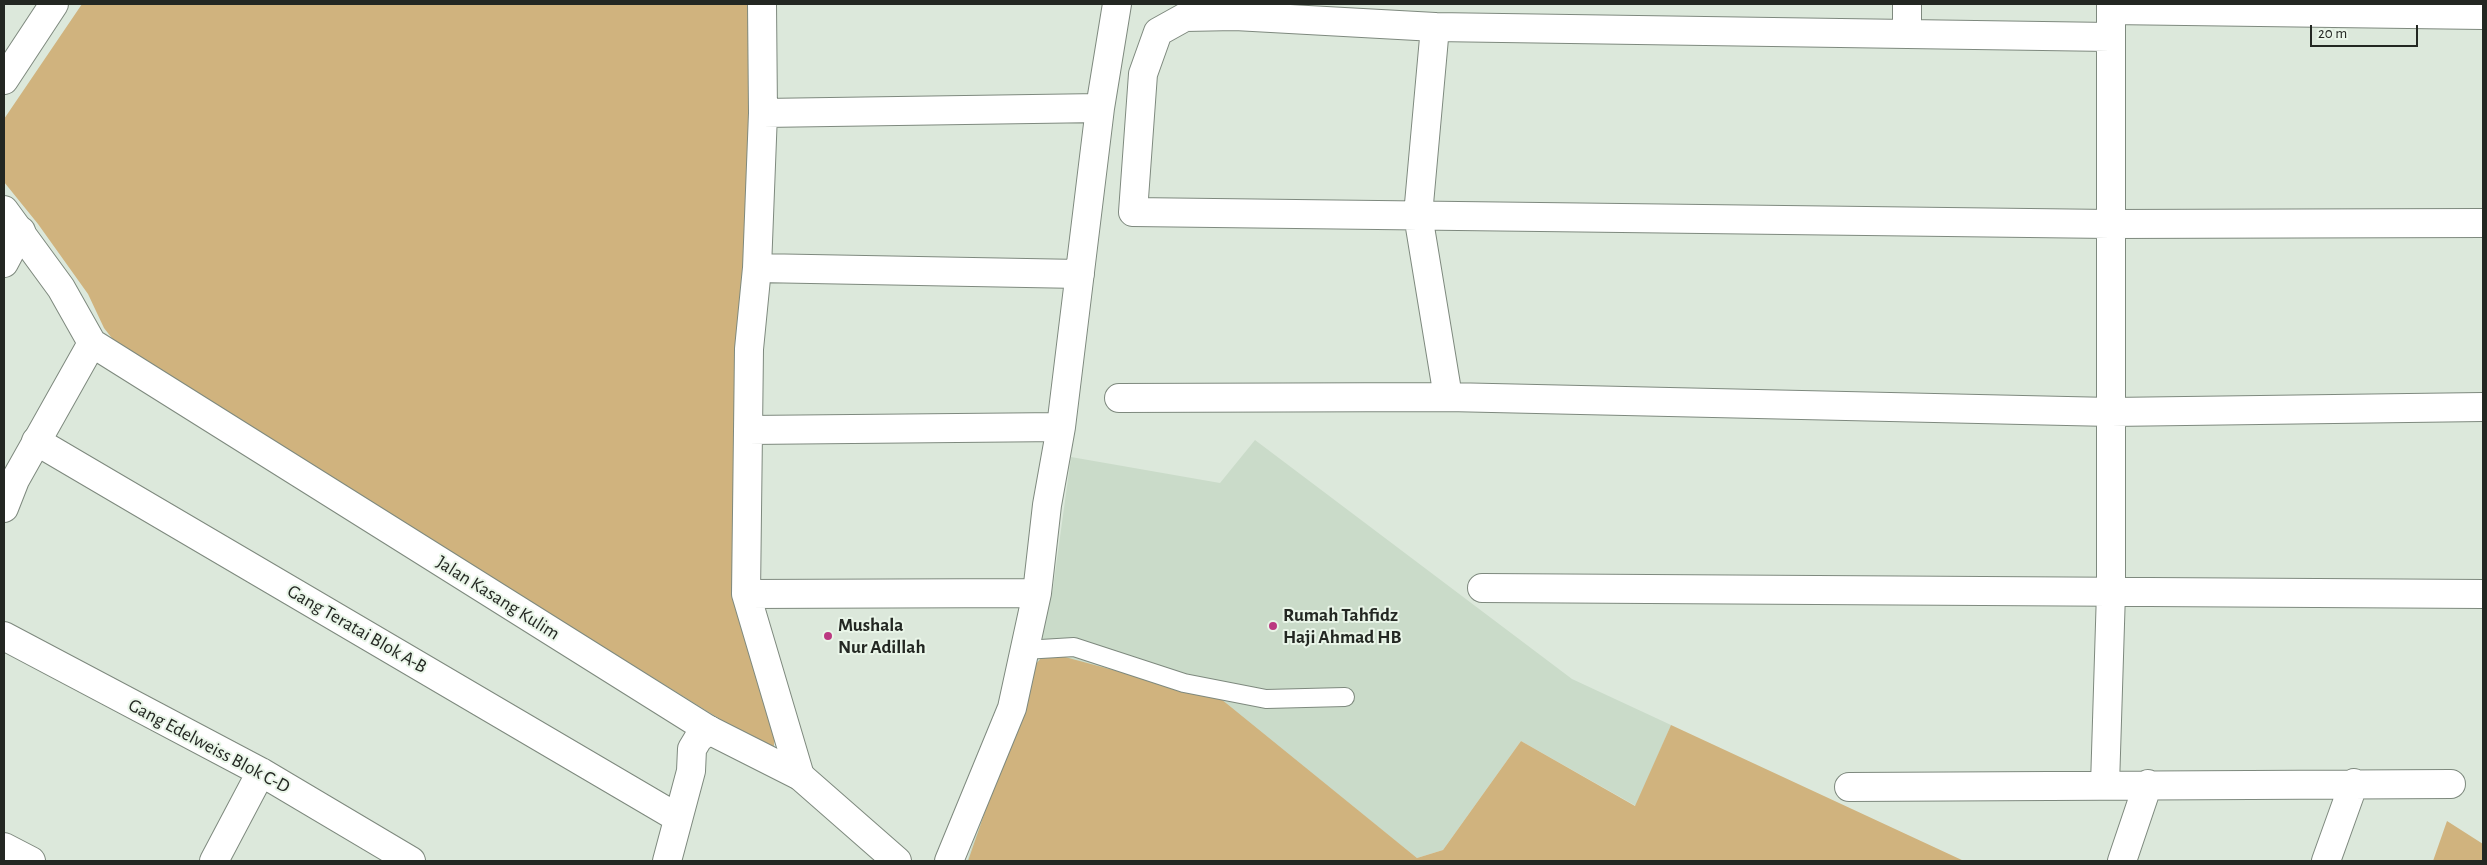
<!DOCTYPE html>
<style>
body{margin:0}
#map{position:relative;width:2487px;height:865px;overflow:hidden;background:#dce8db;font-family:"Alegreya Sans",sans-serif}
canvas{display:block}
.frame{position:absolute;inset:0;border:5px solid #232722;pointer-events:none}
.scale{position:absolute;left:2310px;top:25px;width:108px;height:22px;box-sizing:border-box;border:2px solid #232722;border-top:0;padding-left:6px;font-size:15px;line-height:18px;white-space:nowrap;color:#232722;-webkit-text-stroke:4px #e9f5e8;paint-order:stroke}
</style>
<div id="map">
<canvas width="2487" height="865"></canvas>
<div class="frame"></div>
<div class="scale">20 m</div>
</div>
<script>
const context = document.querySelector('canvas').getContext('2d');
context.lineJoin = 'round';
function paint(path, color) {
  context.fillStyle = color;
  context.fill(path, 'evenodd');
}
function trace(path, color, width, dash) {
  context.strokeStyle = color;
  context.lineWidth = width;
  context.lineCap = dash ? 'butt' : 'round';
  context.setLineDash(dash || []);
  context.stroke(path);
}
function write(font, color, halo, rows, align = 'center') {
  context.font = font + ' "Alegreya Sans",sans-serif';
  context.lineWidth = 4;
  context.setLineDash([]);
  context.textBaseline = 'middle';
  context.strokeStyle = halo;
  context.fillStyle = color;
  for (const [text, x, y, turn = 0] of rows) {
    context.save();
    context.translate(x, y);
    context.rotate((+turn || 0) * Math.PI / 180);
    context.textAlign = isNaN(turn) ? turn : align;
    if (halo) context.strokeText(text, 0, 0);
    context.fillText(text, 0, 0);
    context.restore();
  }
}
const built = new Path2D(`
 M1255 440 1572 679 1671 725 1636 806 1521 741 1443 850 1417 858 1230 708 1111 861H967L985 805 1036 664 1053 588 1071 457 1220 483Z`);
const green = new Path2D(`
 M82 4H750L746 267 734 593 777 722 773 752 118 346 104 328 88 294 38 224 4 182V119Z
 M1050 653 1221 699 1417 858 1443 850 1521 741 1635 806 1671 725 1964 861H968L1036 664 1042 657Z
 M2447 821 2483 844V861H2433Z`);
const service = new Path2D(`
 M1024 650 1074 647 1184 683 1266 699 1345 697`);
const minor = new Path2D(`
 M762 4 763 113 757 268 749 349 746 594 800 776
 M2111 10 2483 15
 M1435 27 1418 215 1448 397 2111 412 2483 407
 M1907 34V4
 M2110 37 1435 27 1235 16 1185 17 1158 32 1143 74 1133 212 2110 224 2483 223
 M4 80 54 4
 M763 113 1100 108
 M4 263 21 231
 M757 268 1080 274
 M1119 398 1448 397
 M748 430 1061 427
 M36 441 678 818
 M1482 588 2483 594
 M746 594 1037 593
 M4 636 261 772 411 861
 M2105 785 2111 592V4
 M1849 787 2451 784
 M4 847 31 861
 M214 861 261 772
 M667 861 691 771 692 749 698 739 709 730
 M949 861 1012 708 1037 593 1047 505 1061 427 1100 108 1117 4
 M2122 861 2148 784
 M2326 861 2354 783`);
const tertiary = new Path2D(`
 M4 210 61 288 92 343 709 730 800 776 897 861
 M4 508 15 480 92 343`);
const markers = [
 [1273,626,5,"#bb3981"],
 [828,636,5,"#bb3981"]
];
const streetNames = [
 ["Jalan Kasang Kulim",498,598,32],
 ["Gang Teratai Blok A-B",357,629,30],
 ["Gang Edelweiss Blok C-D",209,746,28]
];
const poiNames = [
 ["Rumah Tahfidz",1283,615],
 ["Haji Ahmad HB",1283,637],
 ["Mushala",838,625],
 ["Nur Adillah",838,647]
];
paint(built, '#cadbc9');
paint(green, '#d0b37e');
trace(service, '#7e897e', 20);
trace(minor, '#7e897e', 30);
trace(tertiary, '#7e897e', 30);
trace(service, '#fff', 18);
trace(minor, '#fff', 28);
trace(tertiary, '#fff', 28);
for (const [x, y, r, color] of markers) {
  const dot = new Path2D();
  dot.arc(x, y, r, 0, 2 * Math.PI);
  context.fillStyle = color;
  context.fill(dot);
  trace(dot, '#e9f5e8', 2);
}
write('19px', '#232722', '#e9f5e8', streetNames);
write('bold 19px', '#232722', '#e9f5e8', poiNames, 'left');
</script>
